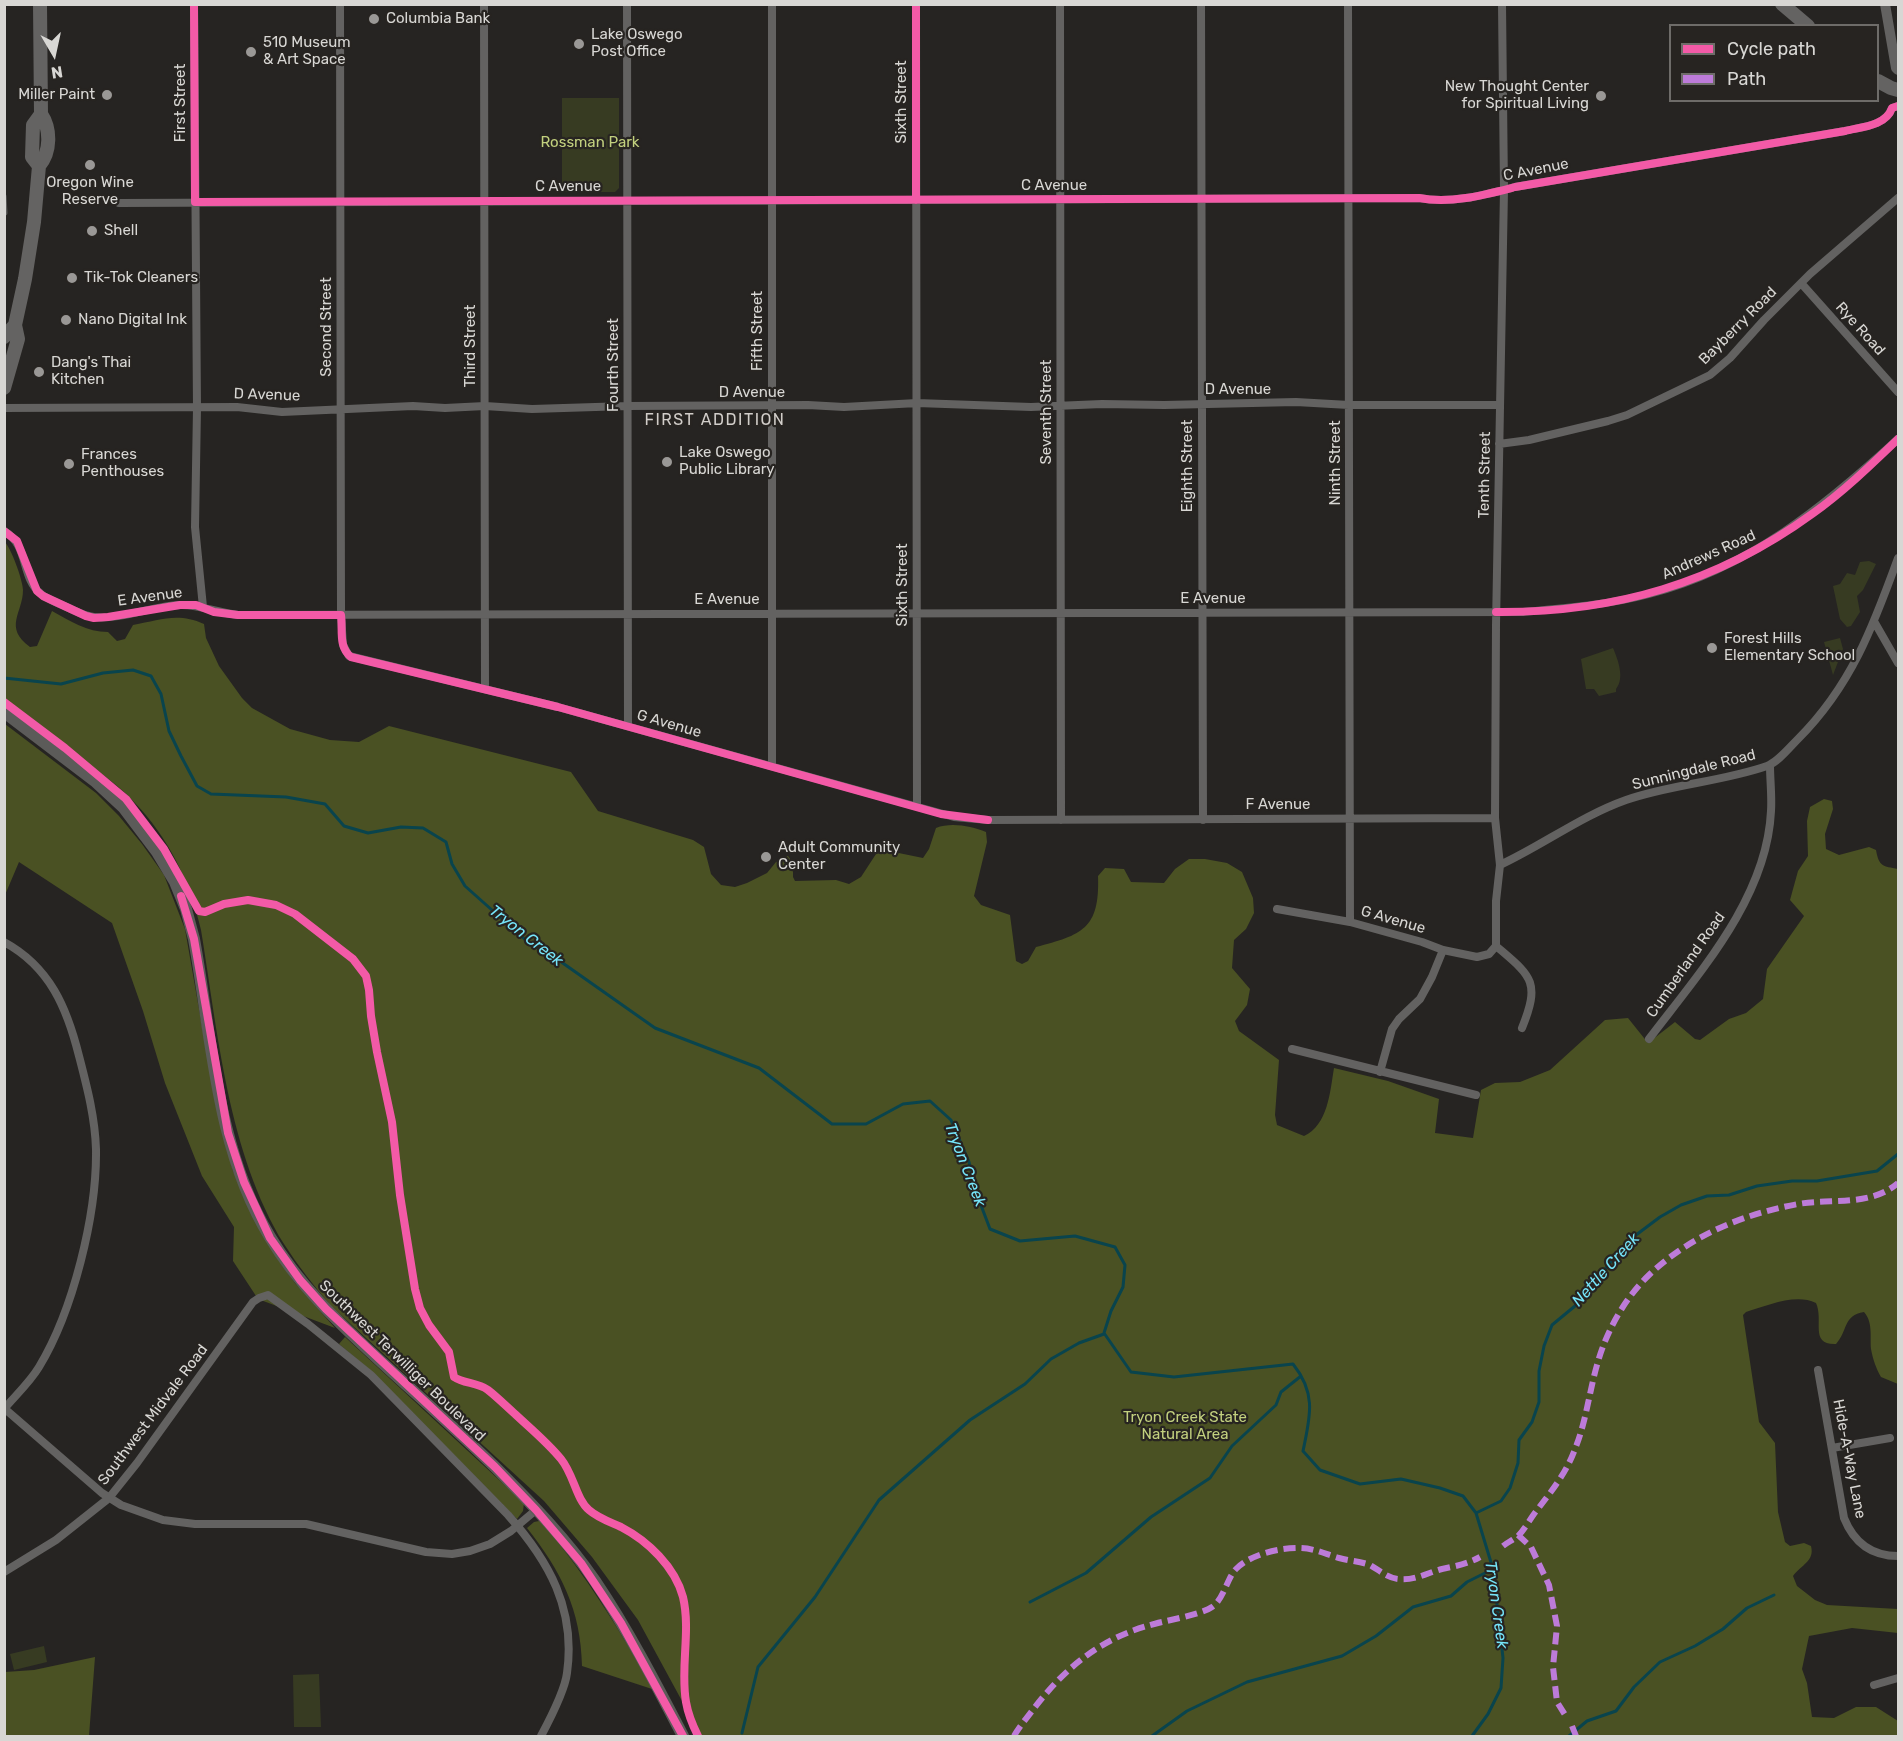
<!DOCTYPE html>
<style>
body{margin:0}
#map{position:relative;width:1903px;height:1741px;overflow:hidden;background:#262422;font-family:Rubik,sans-serif}
canvas{display:block}
.frame{position:absolute;inset:0;border:6px solid #d8d7d4;pointer-events:none}
.legend{position:absolute;left:1669px;top:24px;width:210px;height:78px;box-sizing:border-box;background:#272421;border:2px solid #6e6c69;margin:0;padding:8px 10px;list-style:none;font-size:18px;color:#d8d7d4}
.legend li{display:flex;align-items:center;gap:12px;height:30px}
.legend b{width:30px;border:2px solid #6e6c69}
.north{position:absolute;left:24px;top:24px;width:60px;height:60px;-webkit-text-stroke:4px #272421;paint-order:stroke;rotate:171deg;font-size:16px;font-weight:700;line-height:24px;text-align:center;color:#d8d7d4}
.north::after{content:'';display:block;margin:auto;width:21px;height:27px;background:#d8d7d4;clip-path:polygon(50% 0,100% 100%,50% 72%,0 100%)}
</style>
<div id="map">
<canvas width="1903" height="1741"></canvas>
<div class="frame"></div>
<ul class="legend">
<li><b style="height:8px;background:#f35aa7"></b>Cycle path</li>
<li><b style="height:8px;background:#bd7bd9"></b>Path</li>
</ul>
<div class="north">N</div>
</div>
<script>
const context = document.querySelector('canvas').getContext('2d');
context.lineJoin = 'round';
function paint(path, color) {
  context.fillStyle = color;
  context.fill(path, 'evenodd');
}
function trace(path, color, width, dash) {
  context.strokeStyle = color;
  context.lineWidth = width;
  context.lineCap = dash ? 'butt' : 'round';
  context.setLineDash(dash || []);
  context.stroke(path);
}
function write(font, color, halo, rows, align = 'center') {
  context.font = font + ' Rubik,sans-serif';
  context.lineWidth = 4.5;
  context.setLineDash([]);
  context.textBaseline = 'middle';
  context.strokeStyle = halo;
  context.fillStyle = color;
  for (const [text, x, y, turn = 0] of rows) {
    context.save();
    context.translate(x, y);
    context.rotate((+turn || 0) * Math.PI / 180);
    context.textAlign = isNaN(turn) ? turn : align;
    if (halo) context.strokeText(text, 0, 0);
    context.fillText(text, 0, 0);
    context.restore();
  }
}
const green = new Path2D(`
 M562 98H619V188L615 192H566L562 188Z
 M1869 561 1876 564 1863 590 1857 596 1860 612 1851 626 1847 627 1840 619 1833 586 1840 584 1847 573 1855 575 1860 562Z
 M1840 638 1843 649 1833 675 1824 642Z
 M1613 648C1618 660 1625 678 1616 689V692L1599 696 1594 689H1586L1581 659Z
 M44 1646 47 1662 14 1670 10 1654Z
 M319 1674 321 1727H294L293 1675Z`);
const forest = new Path2D(`
 M4 541C11 547 23 581 23 590 23 613 3 627 30 647L37 646 52 611C70 621 87 632 108 632L117 641 125 639 133 625C160 620 178 612 204 624L206 638 219 666 242 698 252 708 290 729 330 740 359 742 389 726 571 772 598 811 693 840 704 847 711 874 721 885 735 887 747 883 767 873 776 862 788 856 793 863V877L795 881 836 880 849 884 861 877 876 854 889 851 923 858 929 849 936 828C951 822 971 826 986 832L987 842 974 896 981 905 1010 915 1016 961 1022 964 1028 961 1036 947C1082 935 1100 929 1098 876L1105 868 1124 869 1131 882 1164 883 1175 869 1189 859H1205L1227 863 1242 872 1253 898 1254 913 1246 929 1234 940 1232 968 1250 989 1247 1005 1235 1021 1239 1031 1279 1060 1275 1115 1277 1125 1304 1136C1328 1125 1330 1092 1334 1068L1388 1081 1439 1099 1435 1133 1473 1138 1481 1090 1495 1083 1520 1082 1550 1070 1605 1020 1628 1018 1648 1043 1675 1022 1695 1039 1700 1040 1729 1019 1746 1013 1763 999 1767 969 1804 916 1790 900 1798 871 1808 856 1807 821 1810 807 1824 799 1832 801 1833 809 1825 834 1826 849 1839 855 1869 847 1876 850C1879 867 1883 866 1898 869V1384L1881 1377C1876 1368 1873 1360 1871 1349 1870 1336 1873 1322 1864 1312 1843 1315 1848 1331 1836 1344 1809 1345 1824 1321 1816 1303 1795 1293 1767 1306 1746 1312L1743 1315 1759 1422 1775 1443 1778 1512 1785 1542 1790 1546 1804 1543 1811 1546C1815 1561 1801 1565 1793 1576L1797 1586 1815 1600 1827 1605 1898 1609V1633L1852 1628 1809 1636 1802 1669 1807 1683 1812 1717 1834 1718 1856 1707H1876L1898 1721V1736H701L638 1620 592 1557 544 1501 331 1306C314 1286 298 1266 284 1244 228 1153 218 1033 201 930 190 882 169 838 134 802 120 786 101 774 85 761 58 740 31 720 5 699Z
 M5 724 96 793 119 816 142 844 164 875 185 929 216 1106 233 1171 277 1258 295 1283 335 1328 258 1299 233 1261 234 1227 202 1176 165 1083 143 1011 112 923 19 862 5 895Z
 M345 1337 524 1503 523 1511 517 1519 370 1370 339 1344Z
 M539 1521 543 1523C585 1575 621 1630 652 1689L582 1666C581 1610 561 1571 527 1528L534 1522Z
 M95 1657 89 1736H5V1672L34 1670Z`);
const stream = new Path2D(`
 M4 678 61 684 103 673 133 670 151 676 161 694 169 731 181 756 197 786 211 794 286 797 325 804 344 826 368 833 401 827 423 828 446 842 452 864 465 886 529 943 557 959 655 1028 759 1068 832 1124H866L903 1104 930 1101 951 1120 969 1162 976 1192 990 1229 1020 1241 1075 1236 1115 1247 1125 1265 1123 1287 1111 1311 1104 1333 1131 1372 1174 1377 1293 1364C1317 1394 1310 1417 1303 1451L1320 1470 1360 1484 1401 1479 1440 1488 1463 1496 1476 1513 1493 1569 1503 1658 1501 1688 1488 1714 1472 1736
 M1476 1513 1501 1501 1510 1488 1518 1463 1519 1440 1532 1422 1539 1402V1371L1544 1346 1552 1325 1575 1306 1628 1241 1660 1217 1681 1205 1707 1196 1729 1195 1757 1186 1792 1181H1817L1877 1171 1898 1154
 M1030 1602 1086 1573 1151 1517 1210 1478 1232 1446 1276 1405 1281 1392 1301 1376
 M742 1733 758 1667 815 1597 879 1500 970 1420 1025 1384 1051 1359 1079 1343 1104 1334
 M1152 1736 1187 1711 1247 1682 1342 1656 1376 1636 1413 1607 1451 1596 1467 1582 1493 1569
 M1569 1736 1587 1721 1616 1711 1634 1687 1660 1662 1695 1646 1723 1629 1747 1608 1774 1595`);
const minor = new Path2D(`
 M194 4 197 408 195 527 203 607
 M340 4 341 615 343 645 349 656 558 707 954 817 988 820 1495 818
 M484 4 485 688
 M627 4 628 726
 M772 4V766
 M916 4 917 806
 M1060 4 1061 820
 M1201 4 1203 820
 M1348 4 1350 922
 M119 203 1419 198C1451 204 1484 195 1515 187L1845 131C1861 127 1886 126 1892 108L1898 106
 M1801 283 1898 392
 M4 408 237 407 282 412 413 406 445 408 485 406 532 409 627 406 808 405 844 407 917 403 1031 407 1102 404 1164 405 1296 402 1349 405H1500
 M1499 444 1529 440 1608 421 1627 415 1710 375 1730 358 1764 320 1810 274 1898 198
 M4 531C29 545 21 578 40 593 46 599 56 602 64 606 74 610 83 616 94 617 121 620 152 606 180 605 198 604 218 613 238 615L1523 612C1565 608 1608 605 1649 594 1748 569 1825 506 1898 439
 M1875 623 1898 663
 M1500 865C1543 845 1581 816 1626 800 1672 784 1721 782 1767 766 1778 762 1789 748 1798 739 1851 686 1873 627 1898 558
 M1277 909 1350 922 1422 942 1443 950 1477 957 1489 954 1496 946V901L1500 865 1495 818 1496 625 1504 190 1502 4
 M4 942C50 967 67 1008 79 1056 87 1087 95 1117 96 1149 97 1215 73 1311 39 1367 30 1382 16 1395 4 1409
 M1496 946C1531 976 1541 981 1522 1028
 M1649 1039C1699 973 1767 898 1771 811 1772 796 1770 780 1770 765
 M1292 1049 1476 1095
 M1380 1072 1392 1029 1399 1019 1420 999 1432 977 1443 950
 M1818 1370 1844 1518C1854 1543 1872 1556 1898 1556
 M5 1409 102 1493 121 1505 163 1520 195 1524H306L426 1552 452 1554 470 1551 490 1544 511 1531 536 1510
 M1832 1448 1890 1438
 M4 1572 56 1540 109 1498 137 1463 253 1302 259 1298 268 1295 308 1324 371 1375 508 1515C549 1561 576 1609 567 1673 565 1690 549 1721 541 1736
 M1874 1685 1898 1678`);
const tertiary = new Path2D(`
 M1885 4 1896 68 1898 70`);
const secondary = new Path2D(`
 M4 712 96 782 123 807 157 852 175 882 186 909 194 939C212 1038 216 1149 270 1237 298 1284 336 1320 375 1356 416 1394 457 1430 496 1468 531 1503 567 1540 595 1581 628 1630 656 1684 683 1736`);
const primary = new Path2D(`
 M1782 4 1808 26
 M1878 81 1891 88 1898 90
 M39 166C51 152 51 129 41 114L40 4
 M4 337 15 325
 M4 388 18 339 15 325 25 279 34 222 39 166 32 157 33 125 41 114`);
const rail = new Path2D(`
 M4 196 5 213`);
const quiet = new Path2D(`
 M1518 1535 1531 1547 1549 1585 1557 1626 1553 1667 1557 1702 1567 1718
 M1503 1546C1508 1542 1513 1540 1518 1536 1524 1530 1529 1521 1534 1514 1550 1493 1566 1474 1575 1449 1586 1422 1589 1393 1597 1365 1606 1332 1624 1299 1649 1275 1690 1236 1743 1214 1798 1204 1833 1198 1870 1207 1898 1183
 M1572 1726 1576 1736
 M1014 1736C1019 1727 1026 1719 1032 1711 1062 1671 1098 1640 1147 1626 1162 1621 1201 1615 1212 1607 1224 1599 1227 1578 1236 1569 1251 1554 1279 1548 1299 1548 1314 1548 1325 1554 1339 1558 1349 1561 1359 1561 1370 1565 1379 1570 1387 1578 1398 1579 1414 1581 1427 1573 1442 1569 1456 1566 1467 1564 1480 1557`);
const cycleway = new Path2D(`
 M194 4 195 202 1419 198C1451 204 1484 195 1515 187L1845 131C1861 127 1886 126 1892 108L1898 106
 M916 4V200
 M4 531 17 541 37 591 43 596 86 616 94 618 108 617 180 605H196L214 612 238 615H341C343 629 338 647 351 657L558 707 941 814 988 820
 M1496 612C1614 613 1717 583 1812 514 1843 492 1871 465 1898 439
 M4 702 65 748 126 799 164 849 199 911 205 912 224 904 248 900 276 905 295 914 353 959 366 976 369 990 371 1016 377 1052 392 1122 400 1195 415 1289 420 1308 429 1325 449 1352 454 1377C464 1384 477 1382 488 1390 497 1397 506 1406 515 1414 531 1429 547 1442 561 1459 574 1475 576 1499 589 1510 598 1518 610 1522 621 1527 648 1541 675 1567 683 1597 691 1631 680 1668 686 1702 688 1714 693 1726 698 1736
 M181 896 194 939 228 1133 244 1182 270 1238 300 1280 326 1309 495 1467 536 1510 581 1563 621 1623 683 1736`);
const markers = [
 [374,19,6,"#9a9896"],
 [579,44,6,"#9a9896"],
 [251,52,6,"#9a9896"],
 [107,95,6,"#9a9896"],
 [1601,96,6,"#9a9896"],
 [90,165,6,"#9a9896"],
 [92,231,6,"#9a9896"],
 [72,278,6,"#9a9896"],
 [66,320,6,"#9a9896"],
 [39,372,6,"#9a9896"],
 [667,462,6,"#9a9896"],
 [69,464,6,"#9a9896"],
 [1712,648,6,"#9a9896"],
 [766,857,6,"#9a9896"]
];
const poiNames = [
 ["Columbia Bank",386,19],
 ["Lake Oswego",591,35],
 ["Post Office",591,52],
 ["510 Museum",263,43],
 ["& Art Space",263,60],
 ["New Thought Center",1589,87,"right"],
 ["for Spiritual Living",1589,104,"right"],
 ["Miller Paint",95,95,"right"],
 ["Oregon Wine",90,183,"center"],
 ["Reserve",90,200,"center"],
 ["Shell",104,231],
 ["Tik-Tok Cleaners",84,278],
 ["Nano Digital Ink",78,320],
 ["Dang's Thai",51,363],
 ["Kitchen",51,380],
 ["Lake Oswego",679,453],
 ["Public Library",679,470],
 ["Frances",81,455],
 ["Penthouses",81,472],
 ["Forest Hills",1724,639],
 ["Elementary School",1724,656],
 ["Adult Community",778,848],
 ["Center",778,865]
];
const streetNames = [
 ["Sixth Street",902,102,-90],
 ["First Street",181,103,-90],
 ["C Avenue",1536,170,-11],
 ["C Avenue",1054,186],
 ["C Avenue",568,187],
 ["Bayberry Road",1738,326,-45],
 ["Second Street",327,327,-90],
 ["Rye Road",1860,329,48],
 ["Fifth Street",758,331,-90],
 ["Third Street",471,346,-90],
 ["Fourth Street",614,365,-90],
 ["D Avenue",1238,390],
 ["D Avenue",752,393],
 ["D Avenue",267,395,2],
 ["Seventh Street",1047,412,-90],
 ["Ninth Street",1336,463,-90],
 ["Eighth Street",1188,466,-90],
 ["Tenth Street",1485,475,-89],
 ["Andrews Road",1709,555,-24],
 ["Sixth Street",903,585,-90],
 ["E Avenue",150,597,-8],
 ["E Avenue",1213,599],
 ["E Avenue",727,600],
 ["G Avenue",669,724,16],
 ["Sunningdale Road",1694,770,-14],
 ["F Avenue",1278,805],
 ["G Avenue",1393,920,16],
 ["Cumberland Road",1686,965,-55],
 ["Southwest Terwilliger Boulevard",402,1361,44],
 ["Southwest Midvale Road",153,1415,-53],
 ["Hide-A-Way Lane",1849,1459,79]
];
const parkNames = [
 ["Rossman Park",590,143],
 ["Tryon Creek State",1185,1418],
 ["Natural Area",1185,1435]
];
const neighbourhoodNames = [
 ["FIRST ADDITION",715,420]
];
const waterNames = [
 ["Tryon Creek",526,936,38],
 ["Tryon Creek",965,1165,69],
 ["Nettle Creek",1606,1270,-48],
 ["Tryon Creek",1496,1605,82]
];
paint(green, '#373b22');
paint(forest, '#4a5123');
trace(stream, '#09444d', 3);
trace(minor, '#636261', 8);
trace(tertiary, '#636261', 10);
trace(secondary, '#5c5b59', 12);
trace(primary, '#646362', 14);
trace(rail, '#5d5c5b', 5);
trace(rail, '#272421', 3, [9]);
trace(quiet, '#bd7bd9', 6, [12, 6]);
trace(cycleway, '#f35aa7', 8);
for (const [x, y, r, color] of markers) {
  const dot = new Path2D();
  dot.arc(x, y, r, 0, 2 * Math.PI);
  context.fillStyle = color;
  context.fill(dot);
  trace(dot, '#272421', 2);
}
write('15px', '#d8d7d4', '#272421', poiNames, 'left');
write('15px', '#d8d7d4', '#272421', streetNames);
write('15px', '#c2d07e', '#272421', parkNames);
context.letterSpacing = '1.5px';
write('16px', '#d1cdc9', '#272421', neighbourhoodNames);
context.letterSpacing = '0px';
write('italic 16px', '#76e6fb', '#272421', waterNames);
</script>
